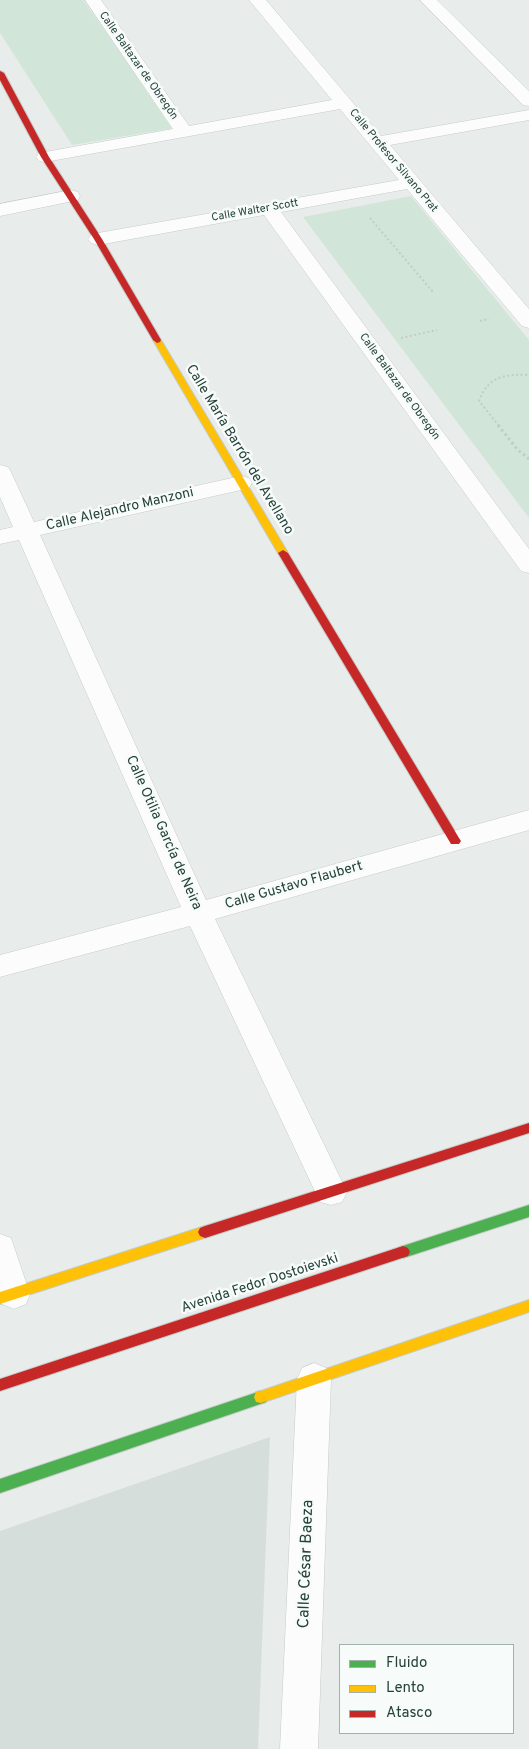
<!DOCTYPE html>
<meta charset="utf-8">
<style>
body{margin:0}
#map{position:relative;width:529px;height:1749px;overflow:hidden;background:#e8edeb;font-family:Overpass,sans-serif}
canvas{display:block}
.legend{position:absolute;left:339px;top:1644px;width:175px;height:90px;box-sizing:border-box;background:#f7fbf9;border:1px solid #a3b1ad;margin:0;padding:6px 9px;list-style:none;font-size:15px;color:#24423a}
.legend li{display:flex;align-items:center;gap:10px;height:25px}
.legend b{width:25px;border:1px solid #a3b1ad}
</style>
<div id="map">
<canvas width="529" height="1749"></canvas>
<ul class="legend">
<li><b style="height:6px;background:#4caf50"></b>Fluido</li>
<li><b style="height:6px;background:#ffc107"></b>Lento</li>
<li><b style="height:6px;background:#c62828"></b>Atasco</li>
</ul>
</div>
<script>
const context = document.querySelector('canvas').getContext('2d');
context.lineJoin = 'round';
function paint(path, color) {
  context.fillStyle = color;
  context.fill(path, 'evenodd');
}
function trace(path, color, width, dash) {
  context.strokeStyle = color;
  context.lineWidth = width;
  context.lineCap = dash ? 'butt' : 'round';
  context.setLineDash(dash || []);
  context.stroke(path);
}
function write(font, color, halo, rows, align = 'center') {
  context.font = font + ' Overpass,sans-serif';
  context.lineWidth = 5;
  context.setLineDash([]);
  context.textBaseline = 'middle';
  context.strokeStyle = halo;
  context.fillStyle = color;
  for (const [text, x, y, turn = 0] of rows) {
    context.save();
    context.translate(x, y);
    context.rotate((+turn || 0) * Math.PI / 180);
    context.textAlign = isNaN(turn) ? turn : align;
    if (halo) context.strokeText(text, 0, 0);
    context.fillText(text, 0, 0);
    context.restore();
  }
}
const built = new Path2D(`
 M270 1437 258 1749H0V1531Z`);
const green = new Path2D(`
 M0 0H83L174 128 72 145 0 33Z
 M411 196 529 340V518L303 217Z`);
const pathFar1 = new Path2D(`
 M370 218 433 292
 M480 321 489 319
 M401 338 437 330
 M499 426 479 401C488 376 505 374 529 375`);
const path = new Path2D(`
 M498 425 517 449 529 459`);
const street = new Path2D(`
 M85 0H101L189 126 332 100 249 0H266L381 136 529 110V120L390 145 529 309V328L522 326 407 189 281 212 529 549V573L521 571 264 215 98 245 91 243 88 239 91 235 98 233 399 180 340 109 45 162 39 161 36 157 39 153 45 152 173 129Z
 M420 0H437L529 91V106L523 105Z
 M71 190 78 192 80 196 78 200 0 216V204Z
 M0 465 8 467 11 472 34 522 241 476 249 478 252 483 249 488 241 490 40 535 206 900 529 810V830L215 919 347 1192 342 1202 331 1205 320 1202 190 926 0 977V955L181 907 19 540 0 544V530L13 527 0 497Z
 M0 1234 11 1238 30 1294 26 1304 14 1309 2 1304 0 1299Z
 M314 1363 326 1368 331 1379 318 1749H280L297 1379 302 1368Z`);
const fast = new Path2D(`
 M529 1205V1217L403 1258 398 1256 396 1252 398 1248 403 1246Z
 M261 1391 266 1392 268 1397 266 1402 0 1493V1479Z`);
const slow = new Path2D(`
 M157 337 161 340 288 553 286 555 283 556 278 553 153 340Z
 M205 1226 210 1228 212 1232 210 1236 0 1304V1292Z
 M529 1300V1312L261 1403 256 1402 254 1397 256 1392 261 1391Z`);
const jam = new Path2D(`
 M0 71 4 73 49 157 102 239 161 340 160 342 157 343 153 340 94 239 41 157 0 80Z
 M283 550 288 553 459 838 461 841 459 844H451L278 553Z
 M529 1123V1133L205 1238 200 1236 198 1232 200 1228 205 1226Z
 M403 1246 408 1248 410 1252 408 1256 0 1391V1379Z`);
const farStreetnames = [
 ["Calle Baltazar de Obregón",138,66,55],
 ["Calle Profesor Silvano Prat",393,161,50],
 ["Calle Walter Scott",255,211,-10],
 ["Calle Baltazar de Obregón",399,387,54]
];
const streetNames = [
 ["Calle María Barrón del Avellano",239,450,59],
 ["Calle Alejandro Manzoni",120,510,-13],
 ["Calle Otilia García de Neira",163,833,66],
 ["Calle Gustavo Flaubert",294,886,-16],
 ["Avenida Fedor Dostoievski",260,1284,-18]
];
const nearStreetnames = [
 ["Calle César Baeza",307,1564,-88]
];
paint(built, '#d6dedb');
paint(green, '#d1e6d8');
trace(street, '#c5cac8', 1);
trace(fast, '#c3cbc8', 2);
trace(slow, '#c3cbc8', 2);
trace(jam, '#c3cbc8', 2);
trace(pathFar1, '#c3ccca', 2, [2, 2.5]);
trace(path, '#c3ccca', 3, [2.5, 3]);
paint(street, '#fcfcfc');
paint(fast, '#4caf50');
paint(slow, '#ffc107');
paint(jam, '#c62828');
write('11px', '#24423a', '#f7fbf9', farStreetnames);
write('14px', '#24423a', '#f7fbf9', streetNames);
write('16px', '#24423a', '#f7fbf9', nearStreetnames);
</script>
